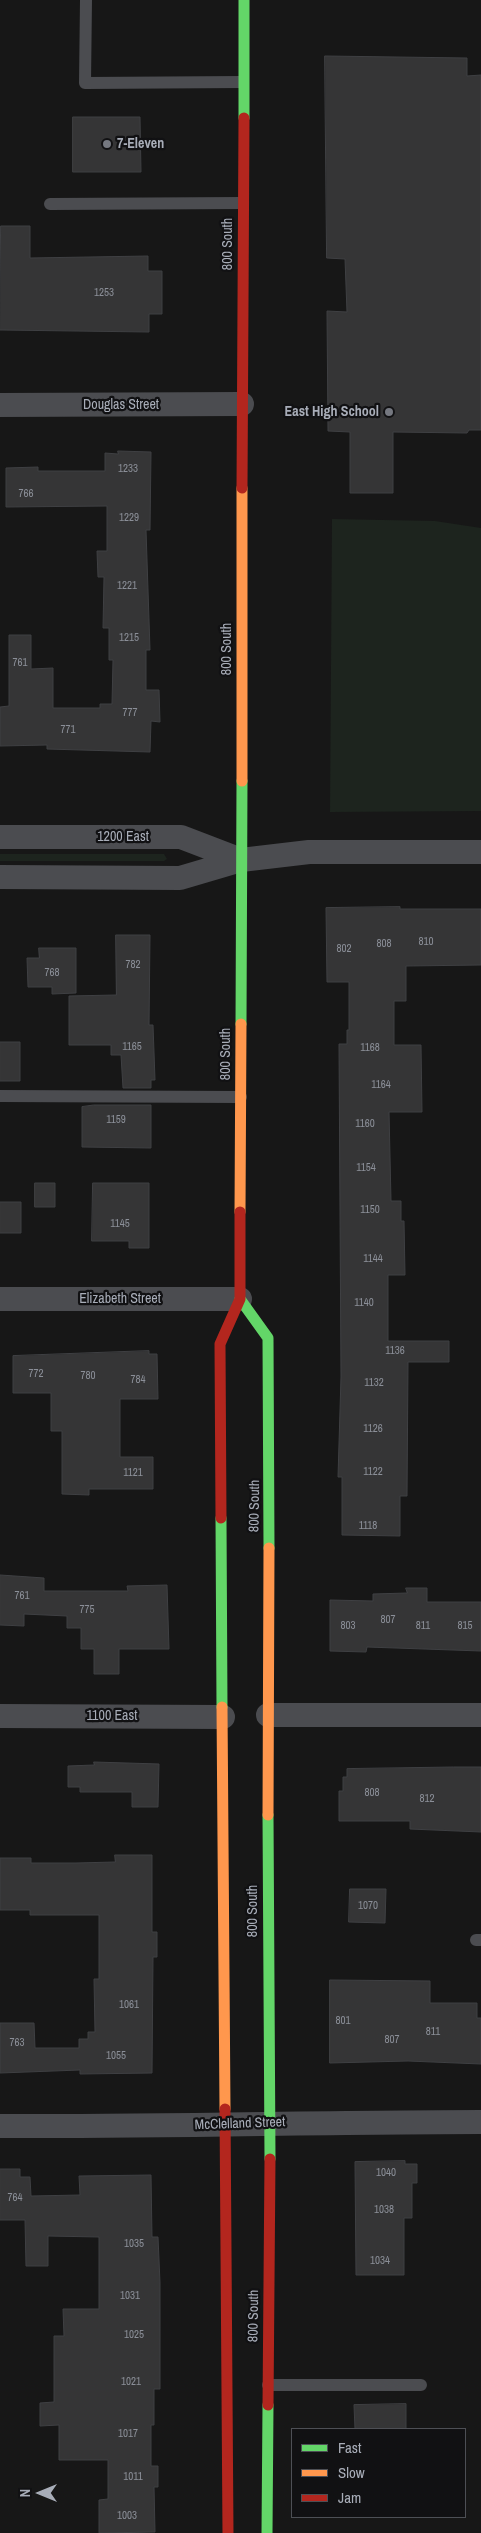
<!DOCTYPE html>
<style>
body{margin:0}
#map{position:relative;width:481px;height:2533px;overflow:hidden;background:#171717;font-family:"Archivo Narrow",sans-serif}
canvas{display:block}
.legend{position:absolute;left:291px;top:2428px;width:175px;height:90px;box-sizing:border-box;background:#111113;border:1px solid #4d4f55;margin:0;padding:6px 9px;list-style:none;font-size:15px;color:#a8adb8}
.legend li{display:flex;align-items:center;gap:10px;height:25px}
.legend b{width:25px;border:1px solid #4d4f55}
.north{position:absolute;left:15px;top:2468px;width:50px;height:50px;-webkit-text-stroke:4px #111113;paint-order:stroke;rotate:270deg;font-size:14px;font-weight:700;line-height:20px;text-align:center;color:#a8adb8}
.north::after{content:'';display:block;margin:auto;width:18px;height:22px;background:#a8adb8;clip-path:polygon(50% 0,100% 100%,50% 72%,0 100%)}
</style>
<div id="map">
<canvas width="481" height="2533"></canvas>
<ul class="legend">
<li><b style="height:6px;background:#63d668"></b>Fast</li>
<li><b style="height:6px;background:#ff974d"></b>Slow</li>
<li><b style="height:6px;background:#b3261e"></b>Jam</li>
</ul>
<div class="north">N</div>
</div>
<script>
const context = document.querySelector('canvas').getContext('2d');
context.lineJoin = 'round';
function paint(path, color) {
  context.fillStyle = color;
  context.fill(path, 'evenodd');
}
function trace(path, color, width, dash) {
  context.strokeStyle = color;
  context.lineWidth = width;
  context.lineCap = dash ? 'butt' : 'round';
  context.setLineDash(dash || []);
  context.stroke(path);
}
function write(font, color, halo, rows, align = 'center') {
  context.font = font + ' "Archivo Narrow",sans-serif';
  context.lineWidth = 4.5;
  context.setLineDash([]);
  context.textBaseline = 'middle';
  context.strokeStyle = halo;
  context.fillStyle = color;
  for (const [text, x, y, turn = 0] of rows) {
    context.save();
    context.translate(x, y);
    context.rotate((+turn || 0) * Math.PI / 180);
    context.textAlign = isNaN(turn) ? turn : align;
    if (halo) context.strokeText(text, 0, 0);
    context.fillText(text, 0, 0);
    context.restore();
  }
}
const green = new Path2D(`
 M332 519 435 521 481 528V811L330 812Z
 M0 854H164L167 859 164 861H0Z`);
const building = new Path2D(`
 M325 56 467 58V76L481 75V430H469L467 433 393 432V493H350V432L328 431 327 311 347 312 345 259 327 258Z
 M73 117H140L141 172H73Z
 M1 226H30V258L148 256V271H162V314H149V332L0 330Z
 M118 451 151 452 150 530H146L150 650H146V690H159L160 722 151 721 150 752 47 749V745L0 746V707L9 706V635H31V669L53 668V708H100V704H112L113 660H109V628H103L104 577H98L97 551H107V506L6 507V468L38 467V471H105V453L118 454Z
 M400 907V909H481V965L406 966V1001H394V1045H421L422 1112H389L391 1201H401V1221H404L405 1275H388V1341H449V1362H408L407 1496H400V1536L342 1535V1477H338L341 1377 339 1044H347V1030H349V982H327L326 908Z
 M116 935H150L149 1025H153L155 1080H151V1088H123L121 1055H111V1045H69V996L116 995Z
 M39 948H76V993L52 994V987H28L27 958H39Z
 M0 1042H20V1081H0Z
 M94 1105H151V1148L82 1147V1107Z
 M35 1183H55V1207H35Z
 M93 1183H149V1248H129V1241H92Z
 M0 1202H21V1233H0Z
 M149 1351V1354H157L158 1399H120V1457H153V1489H89V1495L62 1494V1431H51V1393H13V1356Z
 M0 1575 44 1578V1591H128L127 1586 167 1585 169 1649H119V1674H94V1649H81V1628H67V1616L24 1614V1626L0 1625Z
 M406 1588H427V1602H481V1651L367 1647 366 1652 330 1651V1600L373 1601V1594L407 1593Z
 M94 1762 159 1764 158 1807H132V1792H80V1787H68V1766L94 1765Z
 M454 1767H481V1832L410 1829V1821H339V1791H343V1777H347V1769Z
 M115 1855H152V1932H157V1957H153L152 2073 80 2074V2070L0 2073V2023H34L35 2048H79V2039H88V2032H95L94 1979H99V1915H30V1910H0V1858H31V1863H76L115 1862Z
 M350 1889H386L385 1923 349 1922Z
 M330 1980 430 1981V2003H477V2018H481V2064L408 2061 330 2063Z
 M405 2161V2164H417V2183H412V2218H404V2275H356L355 2162Z
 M0 2169H20V2177H30L31 2196 80 2195 79 2176 151 2175 152 2237H158L160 2283V2389H154V2425H151V2466H158V2487H154L155 2532 99 2533V2500L108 2499V2460H59V2425L40 2426V2403L54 2402V2336H64L63 2309H99V2237L48 2236V2266H26L25 2220H0Z
 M406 2404V2429H355L354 2405Z`);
const lane = new Path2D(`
 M86 0 85 83 243 82
 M50 204 243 203
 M0 1096 241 1097
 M476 1940H481
 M268 2385H421`);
const street = new Path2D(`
 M0 405 242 404
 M0 837H181L241 860
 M0 877 180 878 241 860 309 852H481
 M0 1299H240
 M268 1715H481
 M0 1716 223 1717
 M0 2126C160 2127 321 2122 481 2122`);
const fast = new Path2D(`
 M244 118V0
 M241 1024 242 781
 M240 1299 268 1338 269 1548
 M221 1518 222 1707
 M268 1815 270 2159
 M267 2533 268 2405`);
const slow = new Path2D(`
 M242 781V488
 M240 1212 241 1024
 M222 1707 225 2109
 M268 1815 269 1548`);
const jam = new Path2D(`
 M242 488 244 118
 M221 1518 220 1344 240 1299V1212
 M225 2109 228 2533
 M268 2405 270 2159`);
const markers = [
 [107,144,5,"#757880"],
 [389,412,5,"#757880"]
];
const numberNames = [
 ["1253",104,293],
 ["1233",128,469],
 ["766",26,494],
 ["1229",129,518],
 ["1221",127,586],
 ["1215",129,638],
 ["761",20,663],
 ["777",130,713],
 ["771",68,730],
 ["810",426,942],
 ["808",384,944],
 ["802",344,949],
 ["782",133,965],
 ["768",52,973],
 ["1165",132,1047],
 ["1168",370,1048],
 ["1164",381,1085],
 ["1159",116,1120],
 ["1160",365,1124],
 ["1154",366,1168],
 ["1150",370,1210],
 ["1145",120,1224],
 ["1144",373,1259],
 ["1140",364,1303],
 ["1136",395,1351],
 ["772",36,1374],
 ["780",88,1376],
 ["784",138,1380],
 ["1132",374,1383],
 ["1126",373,1429],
 ["1122",373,1472],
 ["1121",133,1473],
 ["1118",368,1526],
 ["761",22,1596],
 ["775",87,1610],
 ["807",388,1620],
 ["803",348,1626],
 ["811",423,1626],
 ["815",465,1626],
 ["808",372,1793],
 ["812",427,1799],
 ["1070",368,1906],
 ["1061",129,2005],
 ["801",343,2021],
 ["811",433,2032],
 ["807",392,2040],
 ["763",17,2043],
 ["1055",116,2056],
 ["1040",386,2173],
 ["764",15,2198],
 ["1038",384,2210],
 ["1035",134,2244],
 ["1034",380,2261],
 ["1031",130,2296],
 ["1025",134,2335],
 ["1021",131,2382],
 ["1017",128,2434],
 ["1011",133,2477],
 ["1003",127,2516]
];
const poiNames = [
 ["7-Eleven",117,144],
 ["East High School",379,412,"right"]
];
const streetNames = [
 ["800 South",228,244,-90],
 ["Douglas Street",121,405],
 ["800 South",227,649,-90],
 ["1200 East",123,837],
 ["800 South",226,1054,-90],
 ["Elizabeth Street",120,1299],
 ["800 South",255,1506,-89],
 ["1100 East",112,1716],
 ["800 South",253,1911,-90],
 ["McClelland Street",240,2124,-2],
 ["800 South",254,2316,-89]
];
paint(green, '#1d241e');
paint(building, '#353536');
trace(building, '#3f4043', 1);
trace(lane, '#4b4c50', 12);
trace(street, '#4b4c50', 24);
trace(fast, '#63d668', 11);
trace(slow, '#ff974d', 11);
trace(jam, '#b3261e', 11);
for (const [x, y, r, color] of markers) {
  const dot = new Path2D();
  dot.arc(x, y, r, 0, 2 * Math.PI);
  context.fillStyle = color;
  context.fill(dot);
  trace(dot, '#111113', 2);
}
write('11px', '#8b8f98', null, numberNames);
write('bold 14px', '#a8adb8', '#111113', poiNames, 'left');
write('14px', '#a8adb8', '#111113', streetNames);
</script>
